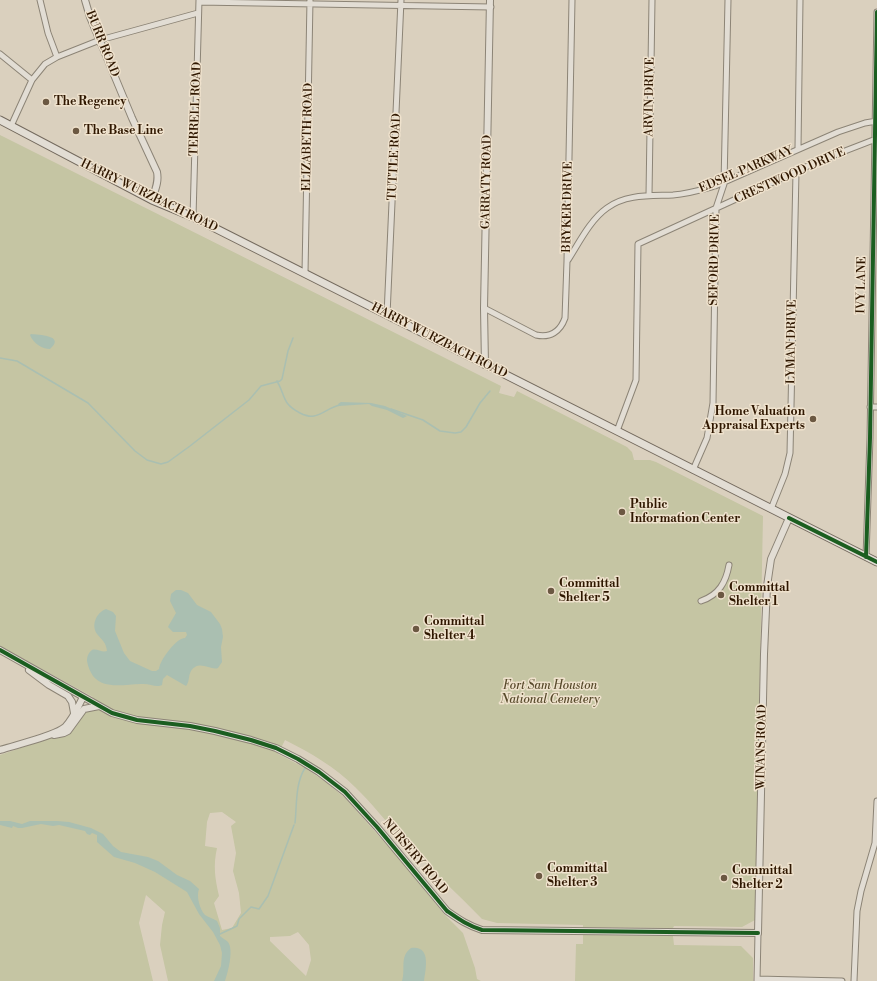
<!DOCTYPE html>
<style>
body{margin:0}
canvas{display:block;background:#dad0be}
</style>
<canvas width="877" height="981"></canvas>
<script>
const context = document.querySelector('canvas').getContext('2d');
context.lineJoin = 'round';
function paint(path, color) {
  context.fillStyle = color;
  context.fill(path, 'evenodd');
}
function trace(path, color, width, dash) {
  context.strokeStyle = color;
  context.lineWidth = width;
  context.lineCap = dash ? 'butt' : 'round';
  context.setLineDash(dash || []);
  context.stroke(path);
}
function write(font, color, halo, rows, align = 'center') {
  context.font = font + ' "Libre Bodoni",serif';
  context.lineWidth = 3;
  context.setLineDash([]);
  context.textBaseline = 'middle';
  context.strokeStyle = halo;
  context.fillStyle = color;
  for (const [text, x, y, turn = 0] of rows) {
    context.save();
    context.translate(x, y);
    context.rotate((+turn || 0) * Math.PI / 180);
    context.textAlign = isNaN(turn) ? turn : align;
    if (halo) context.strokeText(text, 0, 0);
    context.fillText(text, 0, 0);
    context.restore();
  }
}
const green = new Path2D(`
 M0 135 501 386 499 393 514 397 517 391 627 447 632 452 634 460H650L656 462 763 516 755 920 742 927 674 926 673 928 583 927V925L497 923 482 919C456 892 428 867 402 839 386 822 372 803 355 787 335 767 311 753 285 740L278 754 305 768 327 783 345 798 402 862 444 914 463 933 475 968 477 979 481 981H168L160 945 162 925 165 912 146 895 139 923 153 981H0V755L47 739 66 734 84 713 87 711 93 697 0 646ZM222 812 236 822 231 826 236 853 233 871 239 893 241 913 232 928 222 930 214 903 219 896C215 878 213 866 217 848L205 846 207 822 210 813ZM298 932 309 945 311 960 306 976 270 941V937L290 936Z
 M583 935 673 936 674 945 741 946 753 958V981H575L576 944H583Z`);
const water = new Path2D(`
 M31 334C38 335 66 335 50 349 42 349 33 343 30 335Z
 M341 402 371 403 385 406 407 416 403 418 387 410 372 406 369 404 339 406 338 404Z
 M176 590H181L188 593 197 605 211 612 220 624 222 629 223 637 221 647 222 662 218 668C211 671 199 659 191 671 188 676 190 681 186 686L167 675 163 679 162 685C157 688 150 684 144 684 128 683 105 691 93 676 90 671 88 667 87 661 87 657 88 653 92 650 97 648 102 653 107 651 106 642 102 640 97 634 91 625 96 613 106 609L113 612 116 616 115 631 124 653 130 661 152 671H156L159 669C160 660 176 638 185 638L187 635 186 632H173L168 627 169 625 176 613 170 601 171 594Z
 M0 821H10L22 824 30 821H57L69 822 91 828 103 834 113 846 121 852 148 857 158 861 177 875 190 881 199 889C196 896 200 910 205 915 208 917 214 919 217 921L220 928V936C222 938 226 940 228 942 234 950 228 972 225 981H214L221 966 222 953 220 945 213 932 199 914 187 892 155 872 135 863 114 857 97 842V835L92 833 90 835 87 834 85 831 59 825 53 826 41 824 22 828H18L13 826 12 828 0 825Z
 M411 948C431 945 426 968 424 981H402C406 969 399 957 411 948Z`);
const stream = new Path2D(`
 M0 358 17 361 88 403 135 451 147 460 161 464 168 462 190 446 249 400 261 386 280 381 282 379 288 351 293 338
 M277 381C286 396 281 403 300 413 304 415 309 417 314 416 323 414 330 407 340 405
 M391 409 423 420 440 431 455 433 461 432 466 427 480 403 490 391
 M295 823C297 805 295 784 305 768
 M218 935 237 926 239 919 251 907 259 909 268 896 294 825`);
const minor = new Path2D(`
 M40 0 48 33 57 57
 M199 2 491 7
 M0 54 32 80
 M11 126 32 80 45 64 57 57 100 40 198 13
 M798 148 800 0
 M649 195 652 0
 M193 217 199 0
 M568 260C579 243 590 220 607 208 626 194 650 196 673 195 688 194 701 190 715 186L838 132 865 123 877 121
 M305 273 310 0
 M484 308 536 335C550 338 560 332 565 318L567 261 572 0
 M387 315 401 0
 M870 407H877
 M617 431 636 380 638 244 819 161 876 139
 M693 470 707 438 713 403 716 208 724 184 728 0
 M771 509 785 474 790 453 796 172
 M866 557 870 438 877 12
 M701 601C719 595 726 582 729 565
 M757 979 842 981
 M757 981 758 933
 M854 981 857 911 861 891 875 843 877 801`);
const tertiary = new Path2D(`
 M85 0 90 17 132 118 157 172C159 182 155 190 152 200
 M485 365 484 308 490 0
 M0 650 112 713 137 720 190 726 215 731 251 740 276 748 298 759 319 772 345 792 377 827 447 911C460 920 467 925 482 930L758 933 764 654 767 586 771 559 789 518
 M29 670 49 685 68 696 72 702 74 713
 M54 735 64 733 68 731 84 709 99 706
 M0 750C15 745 55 736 65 727 73 719 78 707 83 697`);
const secondary = new Path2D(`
 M0 120 152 200 193 217 877 562`);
const cycleway = new Path2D(`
 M789 518 877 562
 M866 557 870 438 877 12
 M0 650 112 713 137 720 190 726 215 731 251 740 276 748 298 759 319 772 345 792 377 827 447 911C460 920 467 925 482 930L758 933`);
const markers = [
 [46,102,4,"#6b5842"],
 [76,131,4,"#6b5842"],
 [813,419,4,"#6b5842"],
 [622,512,4,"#6b5842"],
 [551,591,4,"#6b5842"],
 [721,595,4,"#6b5842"],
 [416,629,4,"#6b5842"],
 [539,876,4,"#6b5842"],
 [724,878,4,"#6b5842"]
];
const streetNames = [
 ["BURR ROAD",102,44,68],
 ["ARVIN DRIVE",650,97,-89],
 ["TERRELL ROAD",196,109,-88],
 ["ELIZABETH ROAD",308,137,-89],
 ["TUTTLE ROAD",395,157,-87],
 ["EDSEL PARKWAY",746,170,-23],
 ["CRESTWOOD DRIVE",790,176,-24],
 ["GARRATY ROAD",487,182,-89],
 ["HARRY WURZBACH ROAD",149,196,26],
 ["BRYKER DRIVE",568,207,-89],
 ["SEFORD DRIVE",715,260,-89],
 ["IVY LANE",862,285,-89],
 ["HARRY WURZBACH ROAD",439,341,27],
 ["LYMAN DRIVE",792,342,-89],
 ["WINANS ROAD",762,747,-89],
 ["NURSERY ROAD",415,857,50]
];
const poiNames = [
 ["The Regency",54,102],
 ["The Base Line",84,131],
 ["Home Valuation",805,412,"right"],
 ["Appraisal Experts",805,426,"right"],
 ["Public",630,505],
 ["Information Center",630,519],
 ["Committal",559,584],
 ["Shelter 5",559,598],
 ["Committal",729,588],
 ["Shelter 1",729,602],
 ["Committal",424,622],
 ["Shelter 4",424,636],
 ["Committal",547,869],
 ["Shelter 3",547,883],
 ["Committal",732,871],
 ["Shelter 2",732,885]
];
const parkNames = [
 ["Fort Sam Houston",550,686],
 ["National Cemetery",550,700]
];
paint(green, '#c5c5a3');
paint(water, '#aabfb1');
trace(stream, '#aabfb1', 1.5);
trace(minor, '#8c8476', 7);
trace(tertiary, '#8c8476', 8);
trace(secondary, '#746a5e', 9);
trace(minor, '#e2ddd4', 5);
trace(tertiary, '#e2ddd4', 6);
trace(secondary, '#e2ddd4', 7);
trace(cycleway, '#1b5e20', 4);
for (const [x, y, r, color] of markers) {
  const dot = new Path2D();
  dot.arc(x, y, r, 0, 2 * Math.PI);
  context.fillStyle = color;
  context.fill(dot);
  trace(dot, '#efe2cd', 1.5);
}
write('12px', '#2f1700', '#efe2cd', streetNames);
write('bold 12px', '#2f1700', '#efe2cd', poiNames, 'left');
write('italic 12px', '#57492a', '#efe2cd', parkNames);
</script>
